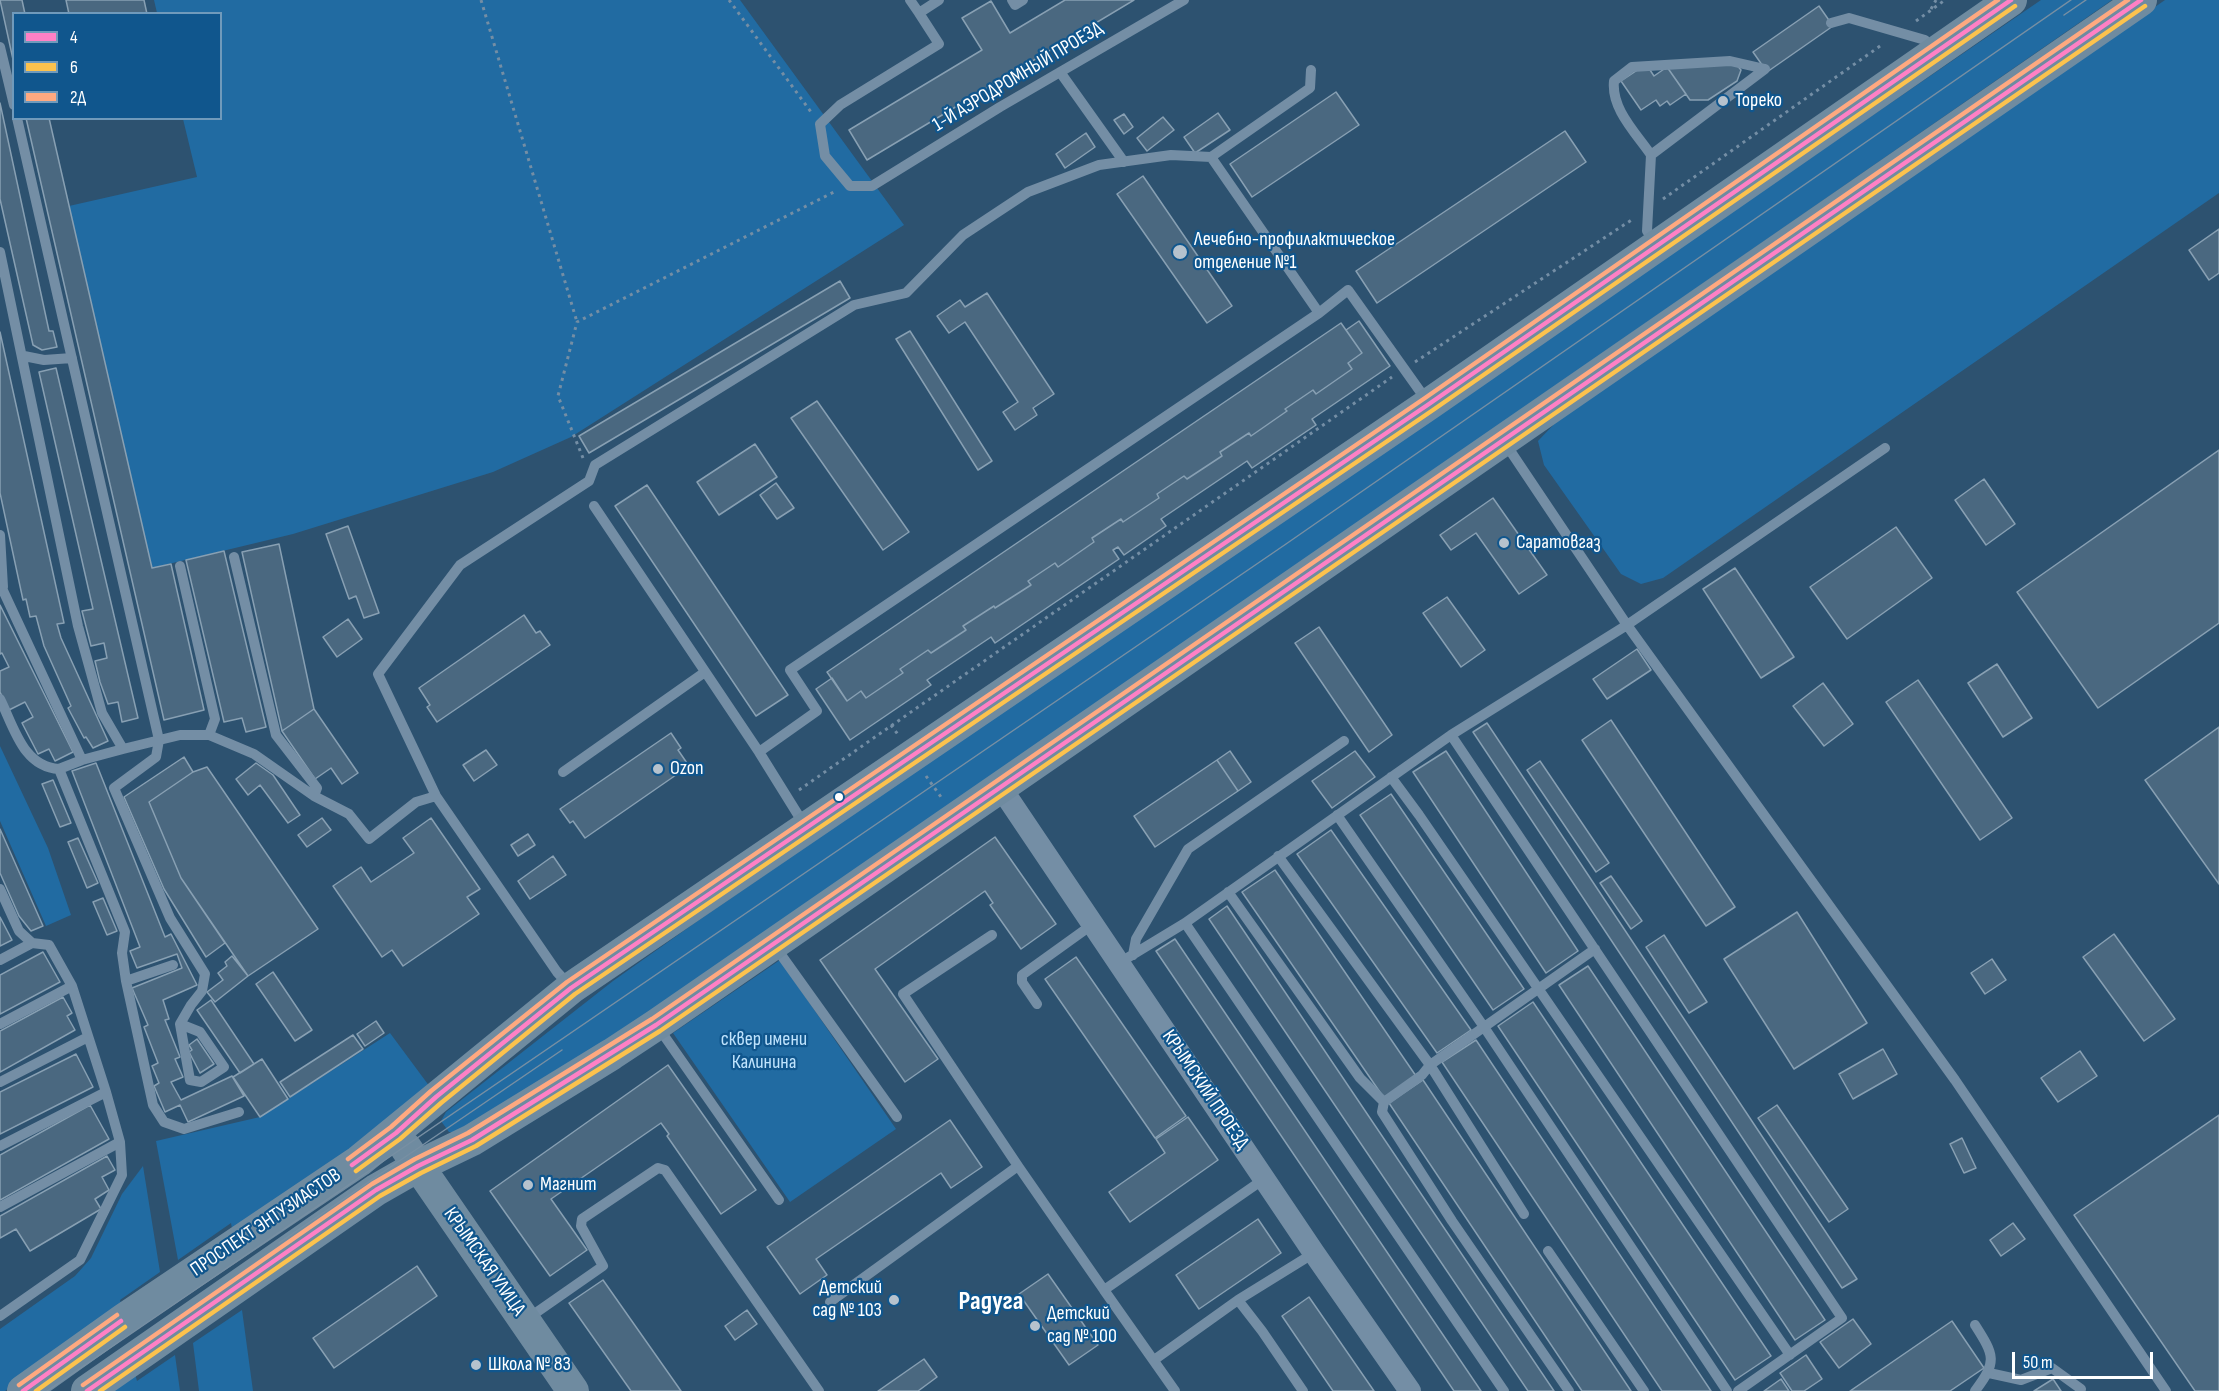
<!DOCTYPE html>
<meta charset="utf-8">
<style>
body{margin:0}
#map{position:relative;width:2219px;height:1391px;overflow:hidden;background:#2d5270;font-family:"Sofia Sans Condensed",sans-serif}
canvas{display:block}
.legend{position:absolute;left:12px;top:12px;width:210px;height:108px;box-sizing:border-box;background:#10568d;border:2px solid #709abb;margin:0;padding:8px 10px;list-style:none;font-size:18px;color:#fff}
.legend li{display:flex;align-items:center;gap:12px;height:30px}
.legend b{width:30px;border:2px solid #709abb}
.scale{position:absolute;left:2012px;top:1352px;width:141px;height:27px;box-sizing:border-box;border:3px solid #fff;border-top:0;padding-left:8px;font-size:18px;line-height:21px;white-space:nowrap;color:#fff;-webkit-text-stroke:4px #10568d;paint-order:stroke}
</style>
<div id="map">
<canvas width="2219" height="1391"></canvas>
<ul class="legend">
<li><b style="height:8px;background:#ff80c5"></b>4</li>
<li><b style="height:8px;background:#fcc24d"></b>6</li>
<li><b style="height:8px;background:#ffa980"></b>2Д</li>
</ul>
<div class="scale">50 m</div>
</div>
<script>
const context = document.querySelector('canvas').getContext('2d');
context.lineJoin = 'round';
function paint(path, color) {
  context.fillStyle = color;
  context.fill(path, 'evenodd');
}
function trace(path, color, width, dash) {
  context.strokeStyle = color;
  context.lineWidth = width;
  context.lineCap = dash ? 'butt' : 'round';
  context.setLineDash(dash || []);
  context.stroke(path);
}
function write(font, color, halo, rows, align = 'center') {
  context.font = font + ' "Sofia Sans Condensed",sans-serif';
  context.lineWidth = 4.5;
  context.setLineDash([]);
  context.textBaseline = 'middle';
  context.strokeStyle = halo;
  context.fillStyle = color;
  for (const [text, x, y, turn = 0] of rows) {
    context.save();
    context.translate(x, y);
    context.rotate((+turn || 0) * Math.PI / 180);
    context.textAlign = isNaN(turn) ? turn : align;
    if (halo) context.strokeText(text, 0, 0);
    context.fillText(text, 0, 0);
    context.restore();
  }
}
const green = new Path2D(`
 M154 0H740L904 225 571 437 493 472 293 534 152 568 69 206 197 177 183 119 220 118V14L157 13Z
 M2041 0H2112L643 1018 458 1132H449L441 1121 446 1112 613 981 699 920Z
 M2165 0H2219V193L1663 578 1641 584 1621 574 1544 465 1538 441 1558 420Z
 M0 746 48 848 71 915 46 926 0 821Z
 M780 960 896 1129 790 1202 673 1033Z
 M390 1033 430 1087 390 1120 233 1234 231 1223 178 1260 156 1141 260 1117Z
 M143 1166 160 1272 120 1300 122 1309 5 1391H0V1329L75 1276 91 1258 122 1194Z
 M242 1310 253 1391H199L193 1343Z
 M175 1355 180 1391H105L134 1370 137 1381Z`);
const building = new Path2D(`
 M0 0H22L25 14H14V64Z
 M66 0H144L147 14H69Z
 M1065 0H1134L867 160 849 130 982 50 962 18 991 1 1010 33Z
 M1819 6 1833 26 1767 72 1753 52Z
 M1735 63 1741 70 1737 81 1708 100H1690L1667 67Z
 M1667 67 1686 94 1670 105 1667 101 1660 106 1656 100 1641 110 1621 81 1639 69 1650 70 1654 76Z
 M1336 92 1359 125 1252 197 1230 164Z
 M0 103 49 331H53L57 347 42 350 33 345 0 199Z
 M1218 113 1230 130 1195 153 1184 137Z
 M1124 114 1133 127 1124 134 1114 120Z
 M1163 117 1174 130 1147 151 1137 138Z
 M26 118H49L152 568 171 564 204 710 164 720Z
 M1565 131 1586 162 1377 303 1356 271Z
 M1086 133 1095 147 1065 168 1056 154Z
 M1143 176 1232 306 1207 323 1117 194Z
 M2219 229V273L2209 280 2189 250Z
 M840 281 850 298 589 453 579 436Z
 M987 293 1054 394 1033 408 1037 415 1015 430 1003 412 1018 402 965 322 949 333 937 316 960 300 965 307Z
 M1359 321 1390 366 1312 419 1316 425 1252 468 1247 461 1161 519 1166 526 1124 555 1118 547 1113 550 1119 559 995 643 991 637 927 680 931 685 850 740 816 689 832 678 847 701 861 691 866 698 903 673 900 669 928 650 931 653 966 630 963 626 994 606 995 608 1031 585 1028 581 1055 563 1058 567 1094 542 1092 538 1121 519 1123 522 1159 498 1157 494 1184 476 1187 479 1222 456 1220 452 1249 433 1251 436 1287 411 1285 409 1313 390 1316 394 1352 369 1348 363 1362 353 1346 330Z
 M1341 323 1362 353 1348 363 1352 369 1316 394 1313 390 1285 409 1287 411 1251 436 1249 433 1220 452 1222 456 1187 479 1184 476 1157 494 1159 498 1123 522 1121 519 1092 538 1094 542 1058 567 1055 563 1028 581 1031 585 995 608 994 606 963 626 966 630 931 653 928 650 900 669 903 673 866 698 861 691 847 701 827 672Z
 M910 331 992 461 978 470 896 339Z
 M0 332 64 623 57 624 61 638 108 741 93 748 86 737 84 738 68 708 71 706 44 646 36 616 30 617 26 599 23 600 0 493Z
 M56 368 138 718 122 722 118 702 108 704 100 682 95 661 107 658 104 643 91 646 82 611 93 609 39 372Z
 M817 401 909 532 883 550 791 418Z
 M755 444 777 477 719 515 697 482Z
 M2219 450V623L2098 708 2017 592Z
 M1984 479 2015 524 1986 545 1955 500Z
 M776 483 794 508 777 519 760 495Z
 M647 485 788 695 756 716 615 506Z
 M1493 498 1547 575 1519 594 1476 533 1451 550 1440 535Z
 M348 526 379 613 364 618 356 596 349 599 326 534Z
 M1896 527 1932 578 1847 639 1810 587Z
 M279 544 314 709 282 731 242 552Z
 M224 551 266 727 246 732 242 718 224 722 186 560Z
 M1735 568 1794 657 1761 678 1703 589Z
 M1447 597 1485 650 1461 667 1423 613Z
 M0 605 73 752 55 761 49 749 38 754 22 723 33 717 25 702 9 710 0 692V671L9 667 2 653 0 654Z
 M524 615 536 633 540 631 550 645 437 722 427 707 430 705 419 688Z
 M348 619 362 639 337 657 323 637Z
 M1319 627 1392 735 1369 752 1295 643Z
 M1637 649 1651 670 1607 699 1593 679Z
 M1997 664 2032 718 2003 737 1968 683Z
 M1918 680 2012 818 1980 840 1886 702Z
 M1823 683 1853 724 1824 746 1793 706Z
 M314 709 358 773 342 784 331 768 315 779 282 731Z
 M1611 720 1735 907 1706 926 1582 740Z
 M1487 723 1857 1279 1842 1288 1473 732Z
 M2219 727V884L2145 780Z
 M671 733 681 748 678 750 689 766 585 838 573 821 570 823 560 809Z
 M486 750 497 765 474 781 463 765Z
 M1230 751 1251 782 1238 791 1217 760Z
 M1355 751 1375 777 1332 808 1312 781Z
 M1446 751 1578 951 1546 973 1413 772Z
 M184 757 193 772 149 802 181 878 225 943 206 957 164 889 124 797Z
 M1217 760 1238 791 1155 847 1134 816Z
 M1540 761 1609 863 1596 872 1527 770Z
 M96 763 165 937 171 934 197 985 163 1000 169 1019 165 1020 180 1057 175 1059 183 1077 171 1082 181 1100 232 1076 244 1096 188 1122 180 1105 165 1112 154 1086 159 1083 152 1066 158 1063 144 1027 148 1025 132 988 182 968 177 954 137 968 130 951 140 947 72 771Z
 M256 763 273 775 300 815 288 823 260 785 248 795 236 779Z
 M207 767 318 929 248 976 181 878 149 802 193 772Z
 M53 780 71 823 60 827 42 784Z
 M1391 794 1524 989 1493 1010 1360 815Z
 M322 818 331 830 307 847 298 835Z
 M431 818 480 889 467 897 479 914 403 966 392 950 382 957 333 886 361 867 371 882 414 853 403 838Z
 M0 829 43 926 31 931 19 916 0 873Z
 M1331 830 1471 1030 1437 1053 1297 854Z
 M528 834 535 845 518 856 511 845Z
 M995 837 1056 924 1021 949 990 905 993 903 985 891 875 969 938 1059 905 1082 820 960Z
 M78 838 98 883 87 888 68 842Z
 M553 856 566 875 530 899 518 881Z
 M1275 870 1416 1076 1384 1098 1242 892Z
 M1611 876 1642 921 1631 929 1600 883Z
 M103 898 117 931 107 935 93 902Z
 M1227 906 1554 1391H1528L1209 919Z
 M1797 912 1867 1023 1794 1069 1724 959Z
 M0 917 12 940 0 946Z
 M2114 934 2175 1019 2144 1041 2083 957Z
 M1664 935 1707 1002 1689 1013 1646 947Z
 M1175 939 1481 1391H1454L1156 951Z
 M43 952 60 982 0 1014V975Z
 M232 956 248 976 215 1002 207 992 223 980 218 973 227 966 225 962Z
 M1076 957 1186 1116 1155 1138 1045 979Z
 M1992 959 2006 980 1985 994 1971 973Z
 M1588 966 1825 1320 1795 1340 1559 985Z
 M273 972 312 1030 295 1041 256 984Z
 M63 997 72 1013 67 1016 75 1030 0 1072V1031Z
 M211 1000 254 1064 240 1073 197 1010Z
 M1533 1002 1771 1356 1735 1380 1498 1026Z
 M376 1021 384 1033 365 1046 357 1034Z
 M353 1035 363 1049 290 1097 280 1082Z
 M197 1039 214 1064 200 1073 189 1052 192 1050 189 1045Z
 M1476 1040 1711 1391H1662L1442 1062Z
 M1883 1049 1897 1074 1853 1099 1839 1074Z
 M2080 1051 2097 1076 2058 1102 2041 1078Z
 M76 1054 93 1087 0 1134V1092Z
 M262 1059 288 1099 260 1117 233 1077Z
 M668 1065 756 1190 721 1214 667 1136 669 1134 661 1123 551 1199 587 1250 550 1276 490 1191Z
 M1423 1080 1631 1391H1582L1389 1103Z
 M90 1105 109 1139 0 1200V1155Z
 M1777 1105 1848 1209 1829 1222 1758 1118Z
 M2219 1115V1391H2195L2074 1215Z
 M1188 1117 1218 1160 1130 1222 1109 1192 1165 1153 1156 1139Z
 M950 1120 982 1167 951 1188 941 1173 816 1259 827 1275 800 1294 767 1247Z
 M1962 1138 1976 1168 1964 1173 1950 1144Z
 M107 1156 115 1170 102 1177 109 1190 95 1199 101 1209 30 1251 16 1229 0 1238V1216Z
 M1258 1219 1281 1253 1199 1309 1176 1275Z
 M2013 1223 2025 1239 2001 1256 1990 1240Z
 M417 1266 437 1296 334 1368 313 1338Z
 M1048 1274 1098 1345 1069 1365 1019 1294Z
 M603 1280 681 1391H631L569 1303Z
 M1309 1297 1374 1391H1333L1282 1316Z
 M747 1310 757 1324 735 1340 725 1326Z
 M1853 1319 1871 1344 1839 1368 1820 1342Z
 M1952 1321 1984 1368 1950 1391H1850Z
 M1806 1355 1822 1379 1804 1391H1792L1780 1373Z
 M924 1359 937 1377 918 1391H878Z
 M1781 1379 1789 1391H1764Z
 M2053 1379 2061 1391H2034Z`);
const path = new Path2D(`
 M481 0 577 322
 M729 0 811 112
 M1931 9 1936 0
 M1916 21 1945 0
 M1663 199 1883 44
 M1415 362 1633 219
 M583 458 558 396 577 322 836 191
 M891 725 899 736
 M926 776 941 797
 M799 790 1392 377`);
const service = new Path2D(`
 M910 0 919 13 939 0
 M1012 0 1015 5 1023 0
 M919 13 939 44 840 105 820 124 825 156 850 186H872L1000 107 1184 0
 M1831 23 1849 18 1925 40 1933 51
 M0 47 14 105
 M1311 70 1310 88 1211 157 1319 313
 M1060 72 1124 162
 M17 118 159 740 156 757 114 788 170 918 205 974 202 991 191 1005 180 1024 190 1080 201 1082 224 1067 200 1032 180 1024
 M1651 155C1636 133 1611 109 1614 81L1632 67 1730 61 1765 69
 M1655 244 1647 231 1651 155 1765 69
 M0 252 78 626 102 713 123 749 180 735H209L254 754 314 796 349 814 369 839 416 802 436 796
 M24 356 44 360 72 358
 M1505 443 1627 625 1451 735 1842 1318 1738 1391
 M1885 448 1627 625 1955 1080 2166 1391
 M594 506 759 752 805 826
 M0 535 3 587
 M234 557 276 735 317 788 314 796
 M180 566 215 719 209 735
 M0 584 82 760
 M0 699C14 727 23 767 59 769
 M123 749 82 760 59 769 125 932 122 953 126 981 153 1105 164 1122 184 1129 239 1112
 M759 752 817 711 790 670 1319 313 1348 290 1427 401
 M563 772 705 672
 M1391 777 1419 815 1790 1355
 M1337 815 1484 1027 1727 1391
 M1278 856 1430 1065 1524 1214
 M0 889 19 931 32 943 49 945 72 986 106 1092 120 1142 122 1175 80 1260 0 1316
 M1228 892 1360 1078 1384 1102
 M1185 923 1504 1391
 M992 935 903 994 1018 1166
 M774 945 897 1117
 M1133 955 1136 939 1188 849 1344 741
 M0 960 32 943
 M1119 963 1185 923 1451 735
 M126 981 173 965
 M569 985 557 972 436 796 378 674 460 565 589 481 595 465 854 305 906 293 963 235 1028 192 1099 165 1171 155 1211 157
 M1037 1004 1022 982V975L1093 924
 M0 1024 72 986
 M658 1027 779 1200
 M0 1082 88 1037
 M0 1146 106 1092
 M0 1207 120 1142
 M1548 1251 1644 1391
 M1104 1290 1175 1391
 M1238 1300 1262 1331 1303 1391
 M830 1302 1018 1166 1104 1290 1264 1179
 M527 1319 603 1266 581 1226 582 1219 658 1168 665 1170 819 1391
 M1154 1360 1238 1300 1314 1253
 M1989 1373 2021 1380 2052 1368 2081 1389
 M1569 1391 1452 1221 1382 1112 1384 1102 1422 1075 1430 1065 1595 949
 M1975 1391C1998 1361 1994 1355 1975 1325`);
const minor = new Path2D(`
 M1001 788 1314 1253 1410 1391`);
const secondary = new Path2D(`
 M406 1148 573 1391
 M23 1391 124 1319 359 1161 571 988 1429 404 2011 0
 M87 1391 376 1190 418 1166 472 1140 612 1054 656 1025 2141 0`);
const tram = new Path2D(`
 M2064 15 2086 0
 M279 1243 562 1050
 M47 1391 1286 544 2071 0`);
const bus1 = new Path2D(`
 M352 1165 396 1133 436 1097 571 988 1429 404 2011 0
 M23 1391 121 1321
 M87 1391 376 1190 418 1166 472 1140 656 1025 2141 0`);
const bus2 = new Path2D(`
 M356 1171 400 1139 441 1103 575 994 1433 410 2015 6
 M36 1391 125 1327
 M100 1391 380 1196 421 1173 476 1146 660 1031 2145 6`);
const bus3 = new Path2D(`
 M348 1159 391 1127 431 1091 567 982 1425 398 1998 0
 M19 1385 117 1315
 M83 1385 372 1184 415 1159 468 1133 652 1019 2128 0`);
const markers = [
 [1723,101,6,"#b6c2cd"],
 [1180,252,8,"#b6c2cd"],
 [1504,543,6,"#b6c2cd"],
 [658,769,6,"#b6c2cd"],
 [839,797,5,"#fff"],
 [528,1185,6,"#b6c2cd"],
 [894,1300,6,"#b6c2cd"],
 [1035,1326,6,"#b6c2cd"],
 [476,1365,6,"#b6c2cd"]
];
const streetNames = [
 ["1-Й АЭРОДРОМНЫЙ ПРОЕЗД",1018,77,-31],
 ["КРЫМСКИЙ ПРОЕЗД",1205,1090,56],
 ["ПРОСПЕКТ ЭНТУЗИАСТОВ",266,1223,-34],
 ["КРЫМСКАЯ УЛИЦА",484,1262,55]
];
const poiNames = [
 ["Тореко",1735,101],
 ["Лечебно-профилактическое",1194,240],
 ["отделение №1",1194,263],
 ["Саратовгаз",1516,543],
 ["Ozon",670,769],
 ["Магнит",540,1185],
 ["Детский",882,1288,"right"],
 ["сад № 103",882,1311,"right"],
 ["Детский",1047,1314],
 ["сад № 100",1047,1337],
 ["Школа № 83",488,1365]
];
const parkNames = [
 ["сквер имени",764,1040],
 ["Калинина",764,1063]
];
const districtNames = [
 ["Радуга",991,1302]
];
paint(green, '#216ba2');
paint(building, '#4a6880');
trace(building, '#88a0b3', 1.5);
trace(path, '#748ea5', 3, [3, 4.5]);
trace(service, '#748ea5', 10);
trace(minor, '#748ea5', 22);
trace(secondary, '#6f8ba0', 32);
trace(tram, '#778fa3', 1.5);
trace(bus1, '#ff80c5', 4.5);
trace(bus2, '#fcc24d', 4.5);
trace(bus3, '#ffa980', 4.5);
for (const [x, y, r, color] of markers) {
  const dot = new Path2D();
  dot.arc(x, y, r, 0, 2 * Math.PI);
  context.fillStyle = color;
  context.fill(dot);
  trace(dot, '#10568d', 2);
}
write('20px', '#fff', '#10568d', streetNames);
write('20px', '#fff', '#10568d', poiNames, 'left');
write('20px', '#bfe3fd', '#10568d', parkNames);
write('bold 26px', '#fff', '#10568d', districtNames);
</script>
